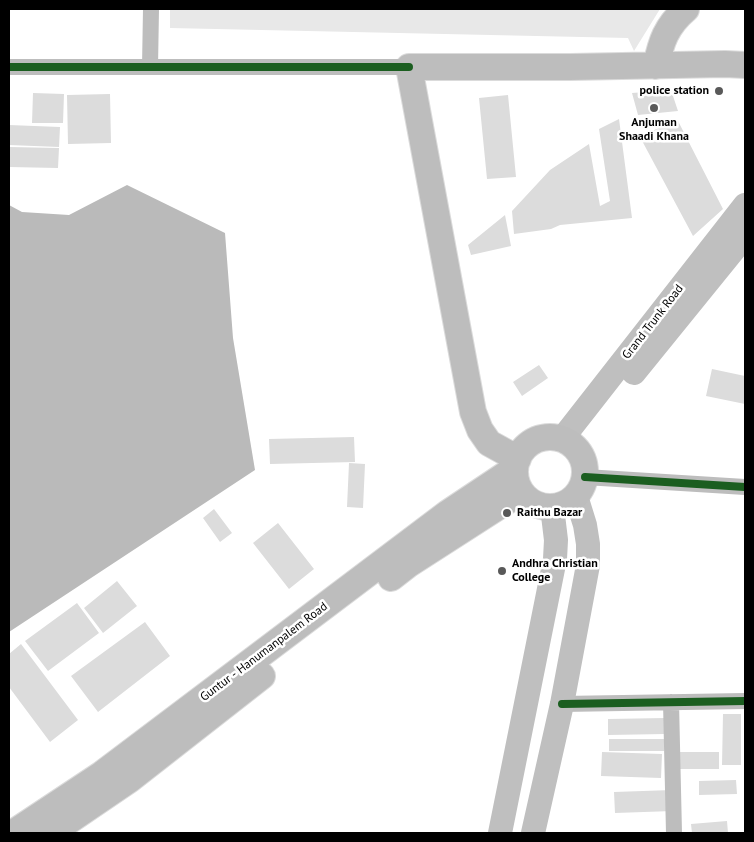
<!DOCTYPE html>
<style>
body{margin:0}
#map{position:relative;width:754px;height:842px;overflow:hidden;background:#fff;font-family:"PT Sans",sans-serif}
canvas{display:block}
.frame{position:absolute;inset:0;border:10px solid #000;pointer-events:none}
</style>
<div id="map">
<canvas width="754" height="842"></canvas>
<div class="frame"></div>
</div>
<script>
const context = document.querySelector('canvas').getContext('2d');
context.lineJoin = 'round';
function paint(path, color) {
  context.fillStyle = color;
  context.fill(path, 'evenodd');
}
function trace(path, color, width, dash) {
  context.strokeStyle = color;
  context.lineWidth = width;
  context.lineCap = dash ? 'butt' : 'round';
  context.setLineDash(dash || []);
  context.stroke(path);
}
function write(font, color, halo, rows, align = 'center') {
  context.font = font + ' "PT Sans",sans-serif';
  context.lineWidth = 5;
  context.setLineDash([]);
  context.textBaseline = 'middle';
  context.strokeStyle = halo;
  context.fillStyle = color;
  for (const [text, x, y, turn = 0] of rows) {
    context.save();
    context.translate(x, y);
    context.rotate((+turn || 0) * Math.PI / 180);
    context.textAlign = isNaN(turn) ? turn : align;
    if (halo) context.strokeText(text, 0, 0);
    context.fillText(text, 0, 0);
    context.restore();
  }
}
const green = new Path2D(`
 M170 9H660L634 51 628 38 170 28Z`);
const water = new Path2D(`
 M127 185 225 233 233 338 255 470 9 632V205L22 212 69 215Z`);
const building = new Path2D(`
 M671 90 678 111 638 115 632 93Z
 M33 93 64 94 63 123H32Z
 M110 94 111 143 68 144 67 95Z
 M508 95 516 177 487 179 479 98Z
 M619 119 632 218 560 225 551 229 514 234 512 211 550 170 589 144 600 206 610 201 599 129Z
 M677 119 723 209 693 236 640 137Z
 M9 125 60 127 59 147 9 145Z
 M9 147 59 148 58 168 9 167Z
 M505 215 511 246 471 255 468 245Z
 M539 365 548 378 522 396 513 382Z
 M712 369 745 376V404L706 396Z
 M354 437 355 462 270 464 269 439Z
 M349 463 365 464 363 508 347 507Z
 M214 509 232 533 220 542 203 518Z
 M278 523 314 569 289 589 253 543Z
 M117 581 137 606 103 633 84 608Z
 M77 603 99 633 48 671 25 641Z
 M145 622 170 656 98 712 71 676Z
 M21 644 78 720 50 742 9 687V654Z
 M723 714H741V765H722Z
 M665 718V734L608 735V719Z
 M609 739H664V751H609Z
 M602 752 662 754 661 778 601 776Z
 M679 752H719V769H679Z
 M736 780 737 794 699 795V781Z
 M672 790 673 811 615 813 614 792Z
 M727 821 728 833H692L691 824Z`);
const minor = new Path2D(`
 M9 67H409
 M150 67 151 9
 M585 477 745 487
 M671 702 674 833
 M562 704 745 701`);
const secondary = new Path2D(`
 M634 373 745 236
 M562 439 745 205
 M500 833 555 559 556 540 552 507
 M533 833 562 704 588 565V544L585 525 576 496`);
const primary = new Path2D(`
 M656 66C661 42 666 26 686 9
 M515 472a35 35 0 1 1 70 0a35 35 0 1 1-70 0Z
 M518 459 489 443 480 430 473 412 409 67H570L725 64 745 65
 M391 578 409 564 521 492
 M13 833 102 774 448 513 514 469
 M51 833 129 780 262 676`);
const cycleway = new Path2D(`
 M9 67H409
 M585 477 745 487
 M562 704 745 701`);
const markers = [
 [719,91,5,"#595959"],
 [654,108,5,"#595959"],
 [507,513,5,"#595959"],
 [502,571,5,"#595959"]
];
const poiNames = [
 ["police station",709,91,"right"],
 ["Anjuman",654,123,"center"],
 ["Shaadi Khana",654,137,"center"],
 ["Raithu Bazar",517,513],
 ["Andhra Christian",512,564],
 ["College",512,578]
];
const streetNames = [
 ["Grand Trunk Road",653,322,-52],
 ["Guntur - Hanumanpalem Road",264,652,-37]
];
paint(green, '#e8e8e8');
paint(water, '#bababa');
paint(building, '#dcdcdc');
trace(primary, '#dbdbdb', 28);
trace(minor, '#bdbdbd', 16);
trace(secondary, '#bfbfbf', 24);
trace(primary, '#bdbdbd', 26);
trace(cycleway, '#1b5e20', 8);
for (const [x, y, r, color] of markers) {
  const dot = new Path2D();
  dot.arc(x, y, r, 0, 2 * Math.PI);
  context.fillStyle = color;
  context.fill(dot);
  trace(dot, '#fff', 2);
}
write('bold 12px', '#000', '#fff', poiNames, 'left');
write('12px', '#000', '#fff', streetNames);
</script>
